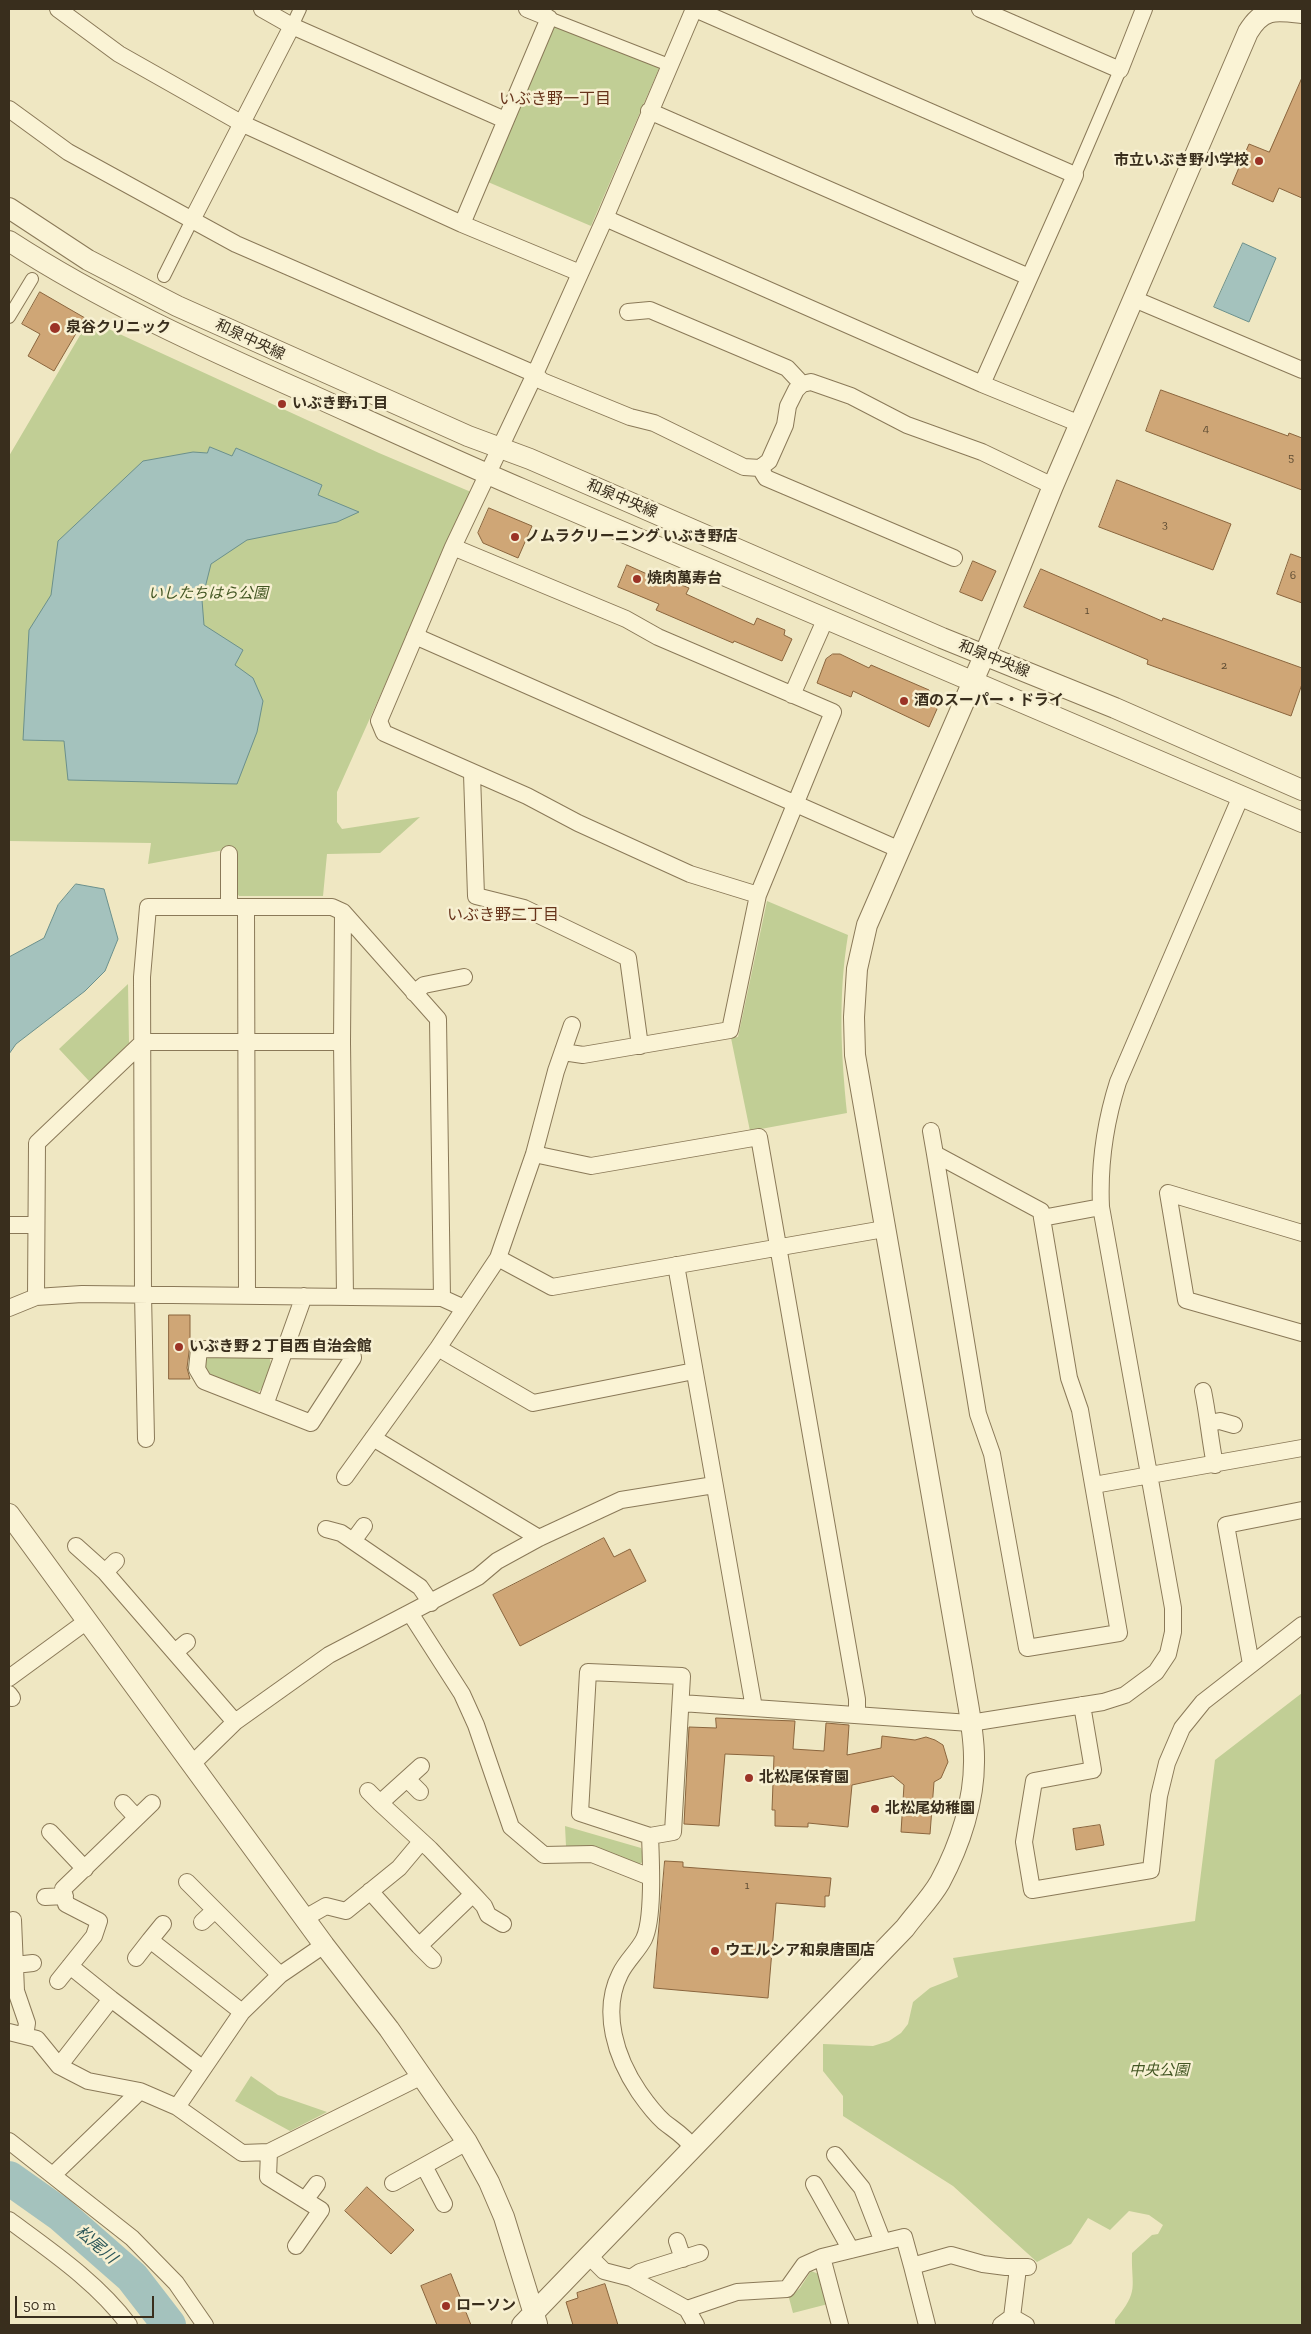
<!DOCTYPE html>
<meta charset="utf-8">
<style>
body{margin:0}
#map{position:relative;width:1311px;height:2334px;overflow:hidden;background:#efe7c2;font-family:"Zilla Slab",serif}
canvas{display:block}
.frame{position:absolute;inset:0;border:10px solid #392e1d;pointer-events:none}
.scale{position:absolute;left:15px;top:2296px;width:139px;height:22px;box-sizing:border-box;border:2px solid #392e1d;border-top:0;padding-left:6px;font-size:15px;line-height:18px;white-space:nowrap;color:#392e1d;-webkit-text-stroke:4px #f7f0d2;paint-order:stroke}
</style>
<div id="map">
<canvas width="1311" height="2334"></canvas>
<div class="frame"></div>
<div class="scale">50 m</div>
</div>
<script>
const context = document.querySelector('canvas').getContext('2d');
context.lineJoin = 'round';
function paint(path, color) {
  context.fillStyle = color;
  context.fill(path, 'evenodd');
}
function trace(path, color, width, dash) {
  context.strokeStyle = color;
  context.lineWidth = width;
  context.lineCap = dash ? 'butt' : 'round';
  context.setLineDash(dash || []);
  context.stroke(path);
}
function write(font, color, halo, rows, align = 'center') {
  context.font = font + ' "Zilla Slab","Noto Sans JP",serif';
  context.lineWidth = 5;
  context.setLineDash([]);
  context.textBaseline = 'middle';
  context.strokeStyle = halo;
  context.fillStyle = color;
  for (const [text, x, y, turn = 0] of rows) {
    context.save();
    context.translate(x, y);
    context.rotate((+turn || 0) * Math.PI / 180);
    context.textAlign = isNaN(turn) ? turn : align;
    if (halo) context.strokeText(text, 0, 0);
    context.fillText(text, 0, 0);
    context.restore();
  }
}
const green = new Path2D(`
 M554 24 660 66 591 226 488 182Z
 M89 320 379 453 471 492 337 792V822L342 829 420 817 380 853 327 854 323 896H239L236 892 235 848 148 864 151 843 9 841V456Z
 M767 901 848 935C838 996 841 1053 847 1113L750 1131 731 1038 738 1037Z
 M128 984 129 1043 90 1082 59 1049Z
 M211 1354 269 1355C274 1369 267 1386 255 1395L210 1377 205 1369 206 1360Z
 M1302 1693V2325H1115V2320C1140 2290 1131 2288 1132 2253L1152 2235 1158 2234 1163 2225 1149 2215 1129 2211 1110 2230 1088 2218 1071 2244 1037 2262 953 2186 843 2116V2096L823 2071V2044L873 2046 889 2041 901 2033 908 2024 913 2002 930 1988 958 1977 953 1958 1195 1921 1215 1760Z
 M565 1826 641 1848 645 1860 637 1866 594 1846H566Z
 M251 2076 278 2095 327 2112 290 2131 235 2101Z
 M811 2271 819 2274 828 2304 793 2313 789 2298 800 2288Z`);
const water = new Path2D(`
 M1243 243 1276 258 1249 322 1214 307Z
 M210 447 232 456 236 448 322 485 318 495 359 512 337 522 247 540 211 564 202 600 204 625 243 650 235 665 253 678 263 701 257 732 237 784 68 780 64 741 23 740 29 630 51 595 58 541 143 461 193 452 207 453Z
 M76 884 104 889 118 939 105 971 85 991 16 1044 9 1054V957L44 938 58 905Z`);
const river = new Path2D(`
 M9 2178 60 2214 132 2277 169 2325`);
const building = new Path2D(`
 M1302 78V198L1279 188 1273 202 1232 184 1249 144 1269 152Z
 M40 292 85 318 54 371 28 356 40 334 22 324Z
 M1161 390 1288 436 1289 433 1302 438V490L1146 431Z
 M1117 480 1231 524 1213 570 1099 527Z
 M489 508 532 526 518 558 483 543 478 533Z
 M1291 554 1302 558V603L1277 594Z
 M973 561 996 571 982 601 960 592Z
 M627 565 667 583 669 580 689 588 686 594 754 625 757 618 785 630 784 635 792 639 782 661 734 641 733 643 656 610 659 604 618 587Z
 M1041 569 1162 621 1163 618 1302 668V684L1291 716 1147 664 1148 660 1024 607Z
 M833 654H840L869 668 871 665 929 690 937 709 929 727 853 691 851 697 817 683 826 659Z
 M169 1315H190V1344L187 1368 190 1379H169Z
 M604 1538 614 1557 630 1549 646 1581 520 1646 493 1595Z
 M716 1718 795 1721 793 1749 824 1751 826 1723 849 1725 847 1755 881 1748 882 1736 915 1740 926 1737 935 1740 943 1745 948 1762 941 1778 934 1782 930 1834 901 1832 904 1785 893 1776 852 1785 848 1827 808 1823V1827L775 1826V1810H772L774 1756 725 1754 719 1826 684 1824 689 1727 716 1728Z
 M1100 1825 1104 1845 1076 1850 1073 1829Z
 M665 1861 683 1862V1867L831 1878 829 1896H825V1907L776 1903 768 1998 654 1988Z
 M367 2187 414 2230 391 2254 345 2211Z
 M451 2274 471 2325H437L421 2286Z
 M605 2284 618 2325H573L566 2302 578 2298 577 2293Z`);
const pedestrian = new Path2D(`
 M549 18 669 65
 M292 26 300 9
 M1075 175 1120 70
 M164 276 192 220
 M9 317 32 279`);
const minor = new Path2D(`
 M58 9 119 54 241 123 462 224 580 273
 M262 9 292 26 505 120
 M694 9 605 218 535 374 453 547 379 721 384 733 527 796 578 823 690 874 758 895
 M695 9 1075 175 982 384
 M980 9 1120 70 1144 9
 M9 109 68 152 236 244 535 374 542 381 630 417 654 423 744 467 760 468 769 461 785 425 788 406 796 390 802 384 811 382 851 396 907 425 982 452 1053 486
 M649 111 1029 277
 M605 218 982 384 1080 424
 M192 220 292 26
 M462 224 549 18 527 9
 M1134 299 1302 370
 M628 312 650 310 787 368 802 384
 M760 468 766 478 954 558
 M453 547 626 619 658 637 833 712 758 895 730 1030 583 1055 563 1052
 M415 636 898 849
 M792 695 825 620
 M472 774 476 896 524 908 628 958 640 1046
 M229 907V854
 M246 907 247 1295
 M343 912 342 1042 345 1297
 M414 993 424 985 464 977
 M931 1131 935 1154
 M534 1154 591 1166 759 1137 857 1699V1715
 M1042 1218 1041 1211 935 1154 978 1414 992 1454 1027 1648 1119 1633 1080 1410 1069 1378 1042 1218 1101 1207
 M9 1225H36
 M1302 1233 1168 1193 1186 1300 1302 1333
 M498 1258 552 1287 884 1229
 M676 1265 754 1708 970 1723 1103 1702 1125 1695 1156 1672 1168 1654 1173 1632V1608L1101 1207C1099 1163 1105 1123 1118 1082L1241 796
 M36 1297 37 1143 143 1042H342
 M9 1308 36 1297 82 1294 442 1298 464 1308
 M438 1348 533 1403 694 1371
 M199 1349 352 1351 353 1358 311 1423 204 1381 197 1369Z
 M1203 1391C1208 1415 1210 1440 1215 1465
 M265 1405 304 1296
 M1210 1423 1220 1421 1234 1425
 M373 1438 539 1538
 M146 1439 143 1294 142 977 148 907H332L343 912 438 1019 442 1298
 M345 1477 438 1348 498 1258 534 1154 556 1071 572 1025
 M1094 1485 1302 1448
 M326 1529 341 1533 420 1587 431 1603
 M353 1541 364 1526
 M76 1546 105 1572 235 1722
 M105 1572 116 1561
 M410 1613 462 1694 476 1725 511 1827 544 1855 592 1854 650 1877
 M175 1652 187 1642
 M1251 1664 1226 1525 1302 1510
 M588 1672 682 1676 673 1832 650 1836 580 1813Z
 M9 1678 87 1621
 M9 1694 12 1698
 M681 1703 754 1708
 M1082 1705 1093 1770 1034 1781 1024 1842 1032 1890 1151 1870 1159 1796 1167 1763 1182 1728 1203 1702 1302 1625
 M193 1763 235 1722 329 1655 478 1577 497 1561 539 1538 621 1500 714 1485
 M421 1766 380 1803 430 1849 473 1894 484 1906 488 1915 503 1924
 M407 1779 420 1792
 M368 1791 380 1803
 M123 1803 136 1817
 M50 1832 85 1869
 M650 1836C651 1861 654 1918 644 1939 638 1951 626 1961 620 1974 601 2012 616 2058 639 2092 646 2102 655 2114 664 2122 674 2130 685 2136 692 2147
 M187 1882 280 1975
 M370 1891 419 1946 473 1894
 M45 1897 65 1896
 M305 1918 326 1906 346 1911 399 1868 420 1843
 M13 1920 16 1991 27 2023 25 2036
 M202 1922 215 1910
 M150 1940 163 1924
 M419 1946 433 1960
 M136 1958 150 1940 242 2012
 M15 1965 33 1963
 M70 1966 111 1999
 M58 1981 94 1936 99 1921 66 1904 63 1889 152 1803
 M9 2032 37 2039 59 2066 88 2081 140 2091 177 2107 242 2153 269 2152 422 2076
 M59 2066 111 1999 202 2068
 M177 2107 242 2012 280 1975 324 1945
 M9 2141 132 2238 176 2283 205 2325
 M269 2152 268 2177 321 2210 296 2246
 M835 2155 862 2188 883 2242
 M424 2166 444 2204
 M53 2175 140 2091
 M393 2183 467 2142
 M814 2184 851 2250
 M305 2200 317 2184
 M9 2220C51 2251 98 2283 129 2325
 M677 2241 683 2259
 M589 2256 604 2271 631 2278 687 2309 696 2325
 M822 2257 840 2325
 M912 2266 927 2325
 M631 2278 640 2272 700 2253
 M687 2309 737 2292 787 2289 804 2265 822 2257 904 2237 912 2266 951 2255 983 2264 1006 2267H1028
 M1012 2317 1026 2325
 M1001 2325 1012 2317 1018 2268`);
const tertiary = new Path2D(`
 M9 208 88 260 177 306 468 436 530 459 942 638 1115 708 1302 790
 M9 241C103 302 205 348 307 393 378 425 450 458 522 489 781 601 1042 710 1302 822
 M9 1514 324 1945 389 2029 467 2142 489 2182 504 2217 537 2324
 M522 2325 905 1928C916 1913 931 1898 940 1882 960 1845 975 1800 974 1757 974 1730 967 1701 963 1674L855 1055 854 1017 857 969 867 925 984 656 1053 486 1248 32C1263 7 1276 10 1302 13`);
const markers = [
 [1259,161,5,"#9b3326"],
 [55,328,6,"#9b3326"],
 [282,404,5,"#9b3326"],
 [515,537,5,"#9b3326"],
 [637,579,5,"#9b3326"],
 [904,701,5,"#9b3326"],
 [179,1347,5,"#9b3326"],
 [749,1778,5,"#9b3326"],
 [875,1809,5,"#9b3326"],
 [715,1951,5,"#9b3326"],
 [446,2306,5,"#9b3326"]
];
const numberNames = [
 ["4",1206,429],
 ["5",1291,458],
 ["3",1165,525],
 ["6",1293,576],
 ["1",1087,611],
 ["2",1224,666],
 ["1",747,1886]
];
const poiNames = [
 ["市立いぶき野小学校",1249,161,"right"],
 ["泉谷クリニック",66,328],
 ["いぶき野1丁目",292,404],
 ["ノムラクリーニング いぶき野店",525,537],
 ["焼肉萬寿台",647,579],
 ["酒のスーパー・ドライ",914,701],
 ["いぶき野２丁目西 自治会館",189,1347],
 ["北松尾保育園",759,1778],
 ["北松尾幼稚園",885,1809],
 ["ウエルシア和泉唐国店",725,1951],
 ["ローソン",456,2306]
];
const streetNames = [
 ["和泉中央線",250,340,25],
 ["和泉中央線",622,499,23],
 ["和泉中央線",994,659,22]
];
const parkNames = [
 ["いしたちはら公園",208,594],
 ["中央公園",1159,2071]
];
const neighbourhoodNames = [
 ["いぶき野一丁目",555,99],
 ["いぶき野二丁目",503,915]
];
const waterNames = [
 ["松尾川",96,2245,41]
];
paint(green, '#c1ce95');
paint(water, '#a4c2bd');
trace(water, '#6b908c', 1);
trace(river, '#a4c2bd', 34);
paint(building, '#cfa676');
trace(building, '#8a653d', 1);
trace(pedestrian, '#8a7958', 14);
trace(minor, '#8a7958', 18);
trace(tertiary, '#8a7958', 22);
trace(pedestrian, '#faf3d5', 12);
trace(minor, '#faf3d5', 16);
trace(tertiary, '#faf3d5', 20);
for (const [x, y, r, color] of markers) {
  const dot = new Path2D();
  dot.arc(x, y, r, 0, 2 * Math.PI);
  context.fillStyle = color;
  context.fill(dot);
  trace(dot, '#f7f0d2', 2);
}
write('12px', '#5e4c33', null, numberNames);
write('bold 15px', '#392e1d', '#f7f0d2', poiNames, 'left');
write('15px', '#392e1d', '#f7f0d2', streetNames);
write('italic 15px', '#435623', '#f7f0d2', parkNames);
write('16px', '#67341b', '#f7f0d2', neighbourhoodNames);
write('italic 16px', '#2c5759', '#f7f0d2', waterNames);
</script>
